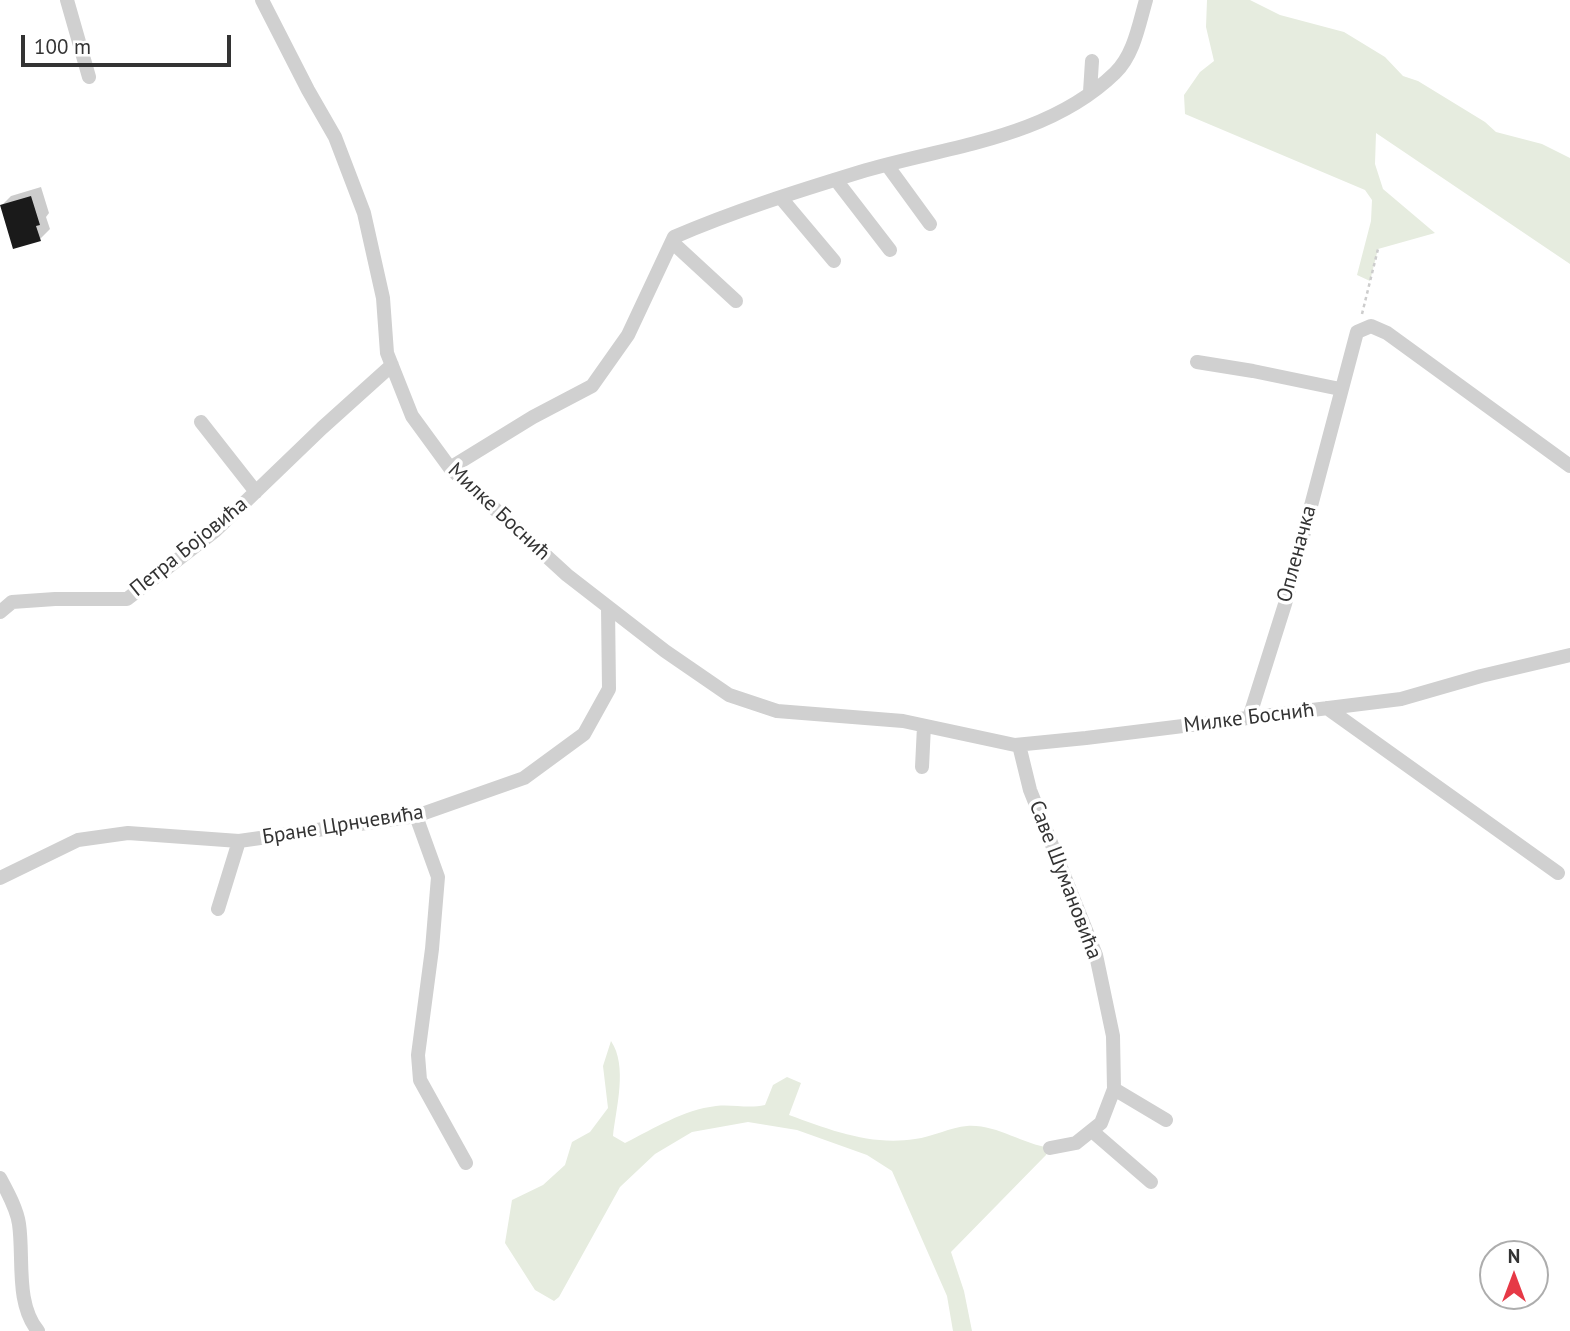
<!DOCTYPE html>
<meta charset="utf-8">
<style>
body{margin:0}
#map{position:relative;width:1570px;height:1331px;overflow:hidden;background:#fff;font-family:"PT Sans",sans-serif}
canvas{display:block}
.north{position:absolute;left:1479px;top:1240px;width:70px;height:70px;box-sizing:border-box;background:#fff;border:2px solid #adadad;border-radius:50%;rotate:0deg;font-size:19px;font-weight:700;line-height:28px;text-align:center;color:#333}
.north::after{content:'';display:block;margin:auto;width:24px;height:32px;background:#e63946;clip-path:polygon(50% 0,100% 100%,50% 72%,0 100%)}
.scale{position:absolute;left:21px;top:35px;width:210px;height:32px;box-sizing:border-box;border:4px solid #333;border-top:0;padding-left:9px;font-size:21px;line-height:24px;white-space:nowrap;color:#333;-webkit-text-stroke:5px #fff;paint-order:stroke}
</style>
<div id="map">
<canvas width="1570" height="1331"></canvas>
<div class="north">N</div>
<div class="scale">100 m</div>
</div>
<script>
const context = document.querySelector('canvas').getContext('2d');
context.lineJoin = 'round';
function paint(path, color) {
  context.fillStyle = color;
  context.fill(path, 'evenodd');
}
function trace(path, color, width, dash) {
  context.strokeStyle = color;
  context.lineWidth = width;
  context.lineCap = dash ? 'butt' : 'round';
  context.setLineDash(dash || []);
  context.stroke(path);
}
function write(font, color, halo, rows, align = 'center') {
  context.font = font + ' "PT Sans",sans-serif';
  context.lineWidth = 7;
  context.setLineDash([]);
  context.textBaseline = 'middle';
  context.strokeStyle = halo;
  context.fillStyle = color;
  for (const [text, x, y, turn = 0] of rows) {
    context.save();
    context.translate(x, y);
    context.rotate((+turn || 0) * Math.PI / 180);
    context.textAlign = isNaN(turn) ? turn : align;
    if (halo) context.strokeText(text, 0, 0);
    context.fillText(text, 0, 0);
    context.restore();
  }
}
const green = new Path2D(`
 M1207 0H1250L1280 15 1344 32 1385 57 1403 76 1418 81 1485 122 1496 132 1542 144 1570 158V264L1376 133 1375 164 1383 189 1435 233 1378 249 1370 281 1357 275 1371 221 1372 200 1365 190 1185 114 1184 95 1200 72 1214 61 1206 27Z
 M611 1041C628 1066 616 1108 613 1136L625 1143C655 1128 683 1110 716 1106 733 1104 748 1109 765 1105L773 1085 787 1077 801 1083 789 1115C830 1130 871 1146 915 1139 932 1137 951 1127 967 1126 996 1124 1022 1144 1050 1148L1046 1155 951 1252 964 1291 972 1331H953L947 1296 892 1171 867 1155 797 1130 748 1122 692 1132 655 1154 620 1187 559 1297 554 1301 535 1290 505 1243 512 1200 543 1185 565 1165 572 1142 590 1132 608 1108 603 1066Z`);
const shadow = new Path2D(`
 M41 187 49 213 46 217 50 229 40 239 1 206 11 196Z`);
const building = new Path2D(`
 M31 196 40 225 36 226 41 241 13 249 0 205Z`);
const path = new Path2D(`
 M1362 314 1378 249`);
const minor = new Path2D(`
 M67 0 89 77
 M262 0 308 90 335 137 364 213 383 298 387 353 412 416 450 468 567 575 665 651 729 695 777 711 903 721 1015 745 1086 738 1401 699 1481 676 1570 655
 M1090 92 1092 61
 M887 165 930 224
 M836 180 890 250
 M781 198 834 261
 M672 242 736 301
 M1197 362 1253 371 1340 389
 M201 422 256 492
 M450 468 533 417 592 386 628 335 674 237C734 211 798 191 860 172 947 146 1047 139 1115 73 1134 55 1139 24 1146 0
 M0 612 12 602 55 599H127L215 531 322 428 392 365
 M1327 708 1558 873
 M1249 718 1285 604 1357 332 1371 326 1387 333 1570 466
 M1019 745 1030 790 1096 955 1113 1036 1114 1089 1101 1123 1076 1143 1050 1148
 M922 767 924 726
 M416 816 438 877 432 949 418 1055 420 1080 466 1163
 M0 878 78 840 128 833 239 841 416 816 524 778 584 734 609 689 608 607
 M218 909 239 841
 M1114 1089 1166 1120
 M1092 1131 1151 1182
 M0 1178C7 1191 17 1209 19 1224 24 1258 15 1303 38 1331`);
const streetNames = [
 ["Милке Боснић",499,512,43],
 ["Петра Бојовића",189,547,-39],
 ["Опленачка",1297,554,-75],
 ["Милке Боснић",1249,718,-7],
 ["Бране Црнчевића",343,825,-9],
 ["Саве Шумановића",1065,880,69]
];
paint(green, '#e6ecdf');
paint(shadow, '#0003');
paint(building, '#1a1a1a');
trace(path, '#cdcdcd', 2.5, [3.5, 3.5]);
trace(minor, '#d0d0d0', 14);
write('21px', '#333', '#fff', streetNames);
</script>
